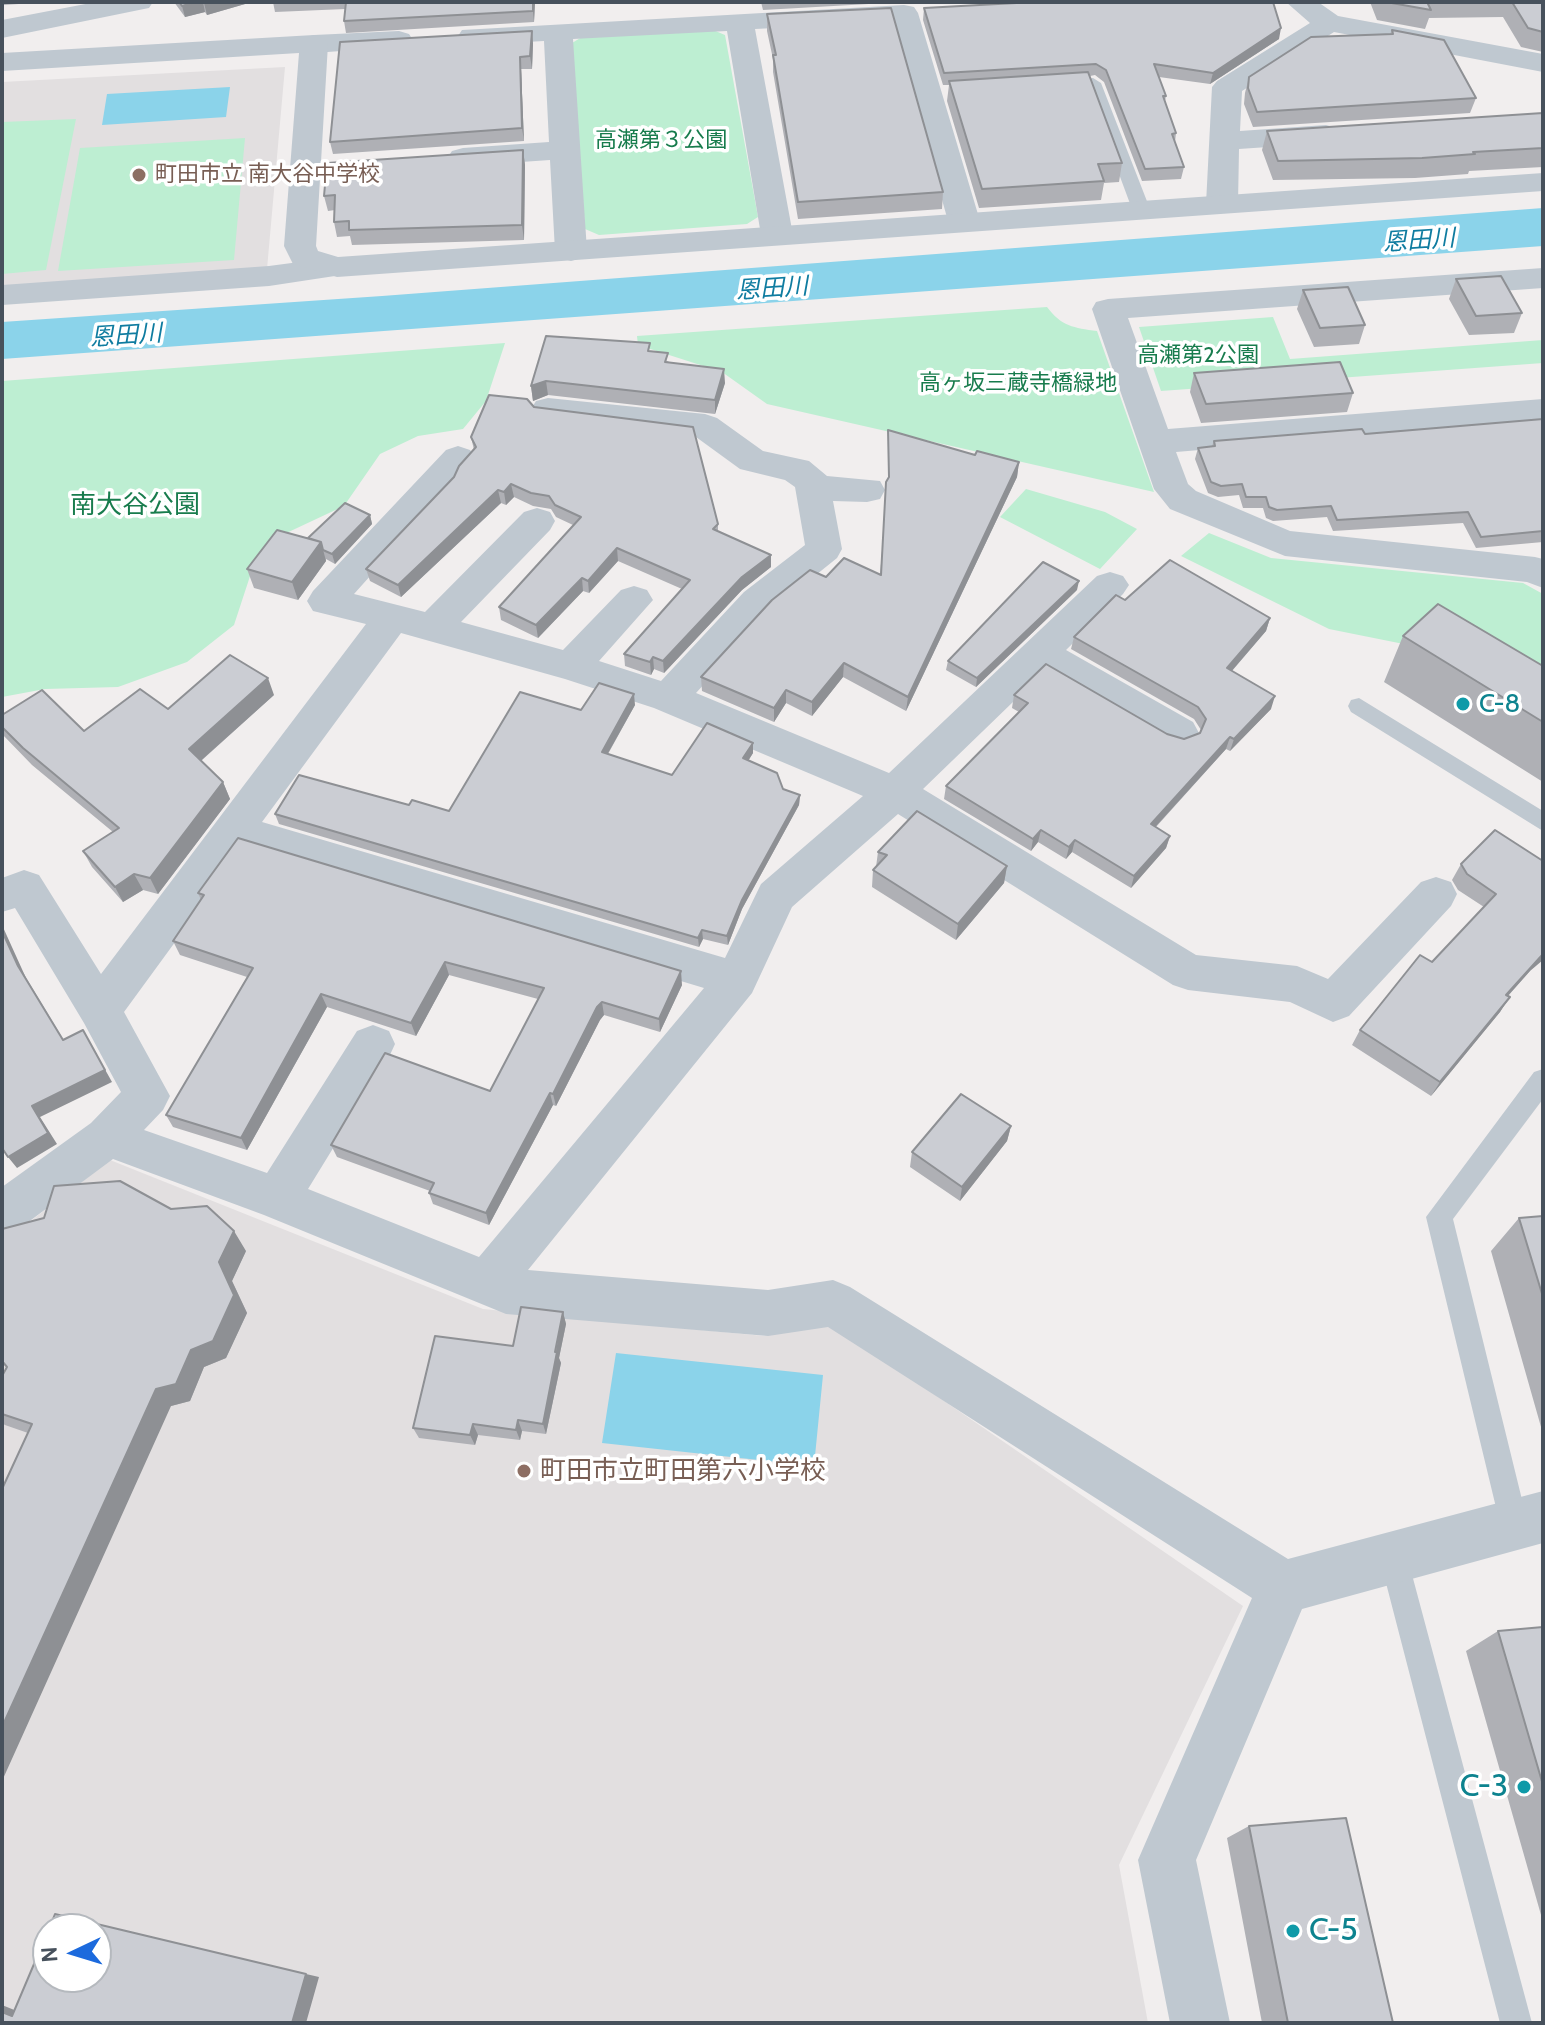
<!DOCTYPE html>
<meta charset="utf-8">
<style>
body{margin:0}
#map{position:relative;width:1545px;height:2025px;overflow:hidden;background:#f1eeee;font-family:Cabin,sans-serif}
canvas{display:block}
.frame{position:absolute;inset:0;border:4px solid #47515c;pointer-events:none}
.north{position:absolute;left:32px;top:1913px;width:80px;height:80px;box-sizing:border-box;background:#fff;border:2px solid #b5b9be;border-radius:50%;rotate:266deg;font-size:22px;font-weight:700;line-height:32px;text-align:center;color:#47515c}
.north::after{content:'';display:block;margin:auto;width:28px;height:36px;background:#1c6add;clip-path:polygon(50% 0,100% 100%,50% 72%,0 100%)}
</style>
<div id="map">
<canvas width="1545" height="2025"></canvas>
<div class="frame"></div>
<div class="north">N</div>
</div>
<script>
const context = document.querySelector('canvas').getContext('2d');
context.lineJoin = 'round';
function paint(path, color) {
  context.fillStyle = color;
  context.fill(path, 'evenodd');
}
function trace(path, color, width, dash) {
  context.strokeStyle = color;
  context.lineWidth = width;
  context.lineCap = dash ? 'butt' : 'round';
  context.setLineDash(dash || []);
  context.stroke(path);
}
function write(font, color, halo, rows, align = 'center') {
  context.font = font + ' Cabin,"Noto Sans JP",sans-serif';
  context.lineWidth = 7;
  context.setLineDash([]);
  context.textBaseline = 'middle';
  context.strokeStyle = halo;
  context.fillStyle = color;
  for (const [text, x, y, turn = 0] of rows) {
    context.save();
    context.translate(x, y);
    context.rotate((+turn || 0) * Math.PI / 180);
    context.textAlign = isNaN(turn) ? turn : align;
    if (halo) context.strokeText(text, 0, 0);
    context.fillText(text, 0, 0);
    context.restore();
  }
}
const education = new Path2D(`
 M285 67 267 269 2 288V82Z
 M110 1160 483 1309 764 1336 832 1324 1243 1606 1119 1865 1148 2023H2V1243ZM48 1929H96V1977H48Z`);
const green = new Path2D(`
 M713 30 725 35 758 217 747 224 599 235 585 229 572 43 582 37Z
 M76 119 46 270 2 274V122Z
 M245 138 234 260 58 271 80 148Z
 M1047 307C1061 326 1074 328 1097 331L1154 492 767 404 722 372 638 345 637 336Z
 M1273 317 1290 359 1543 340V363L1161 391 1139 327Z
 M505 343 486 401 463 429 418 436 380 454 344 506 280 536 253 567 234 625 187 662 118 687 45 689 2 697V381Z
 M1026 489 1105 512 1137 529 1100 569 1000 517Z
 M1209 533 1271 558 1523 583 1543 594V672L1329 629 1181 556Z`);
const water = new Path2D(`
 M230 87 226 117 102 125 107 94Z
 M1543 208V246L2 359V322L382 296Z
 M616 1353 823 1375 814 1466 602 1443Z`);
const service = new Path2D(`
 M1093 78 1101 83 1150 209 1147 213 1141 214 1132 209 1087 88 1062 91 1054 86 1062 81Z
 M1359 698 1543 811V831L1351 712 1348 706 1351 700Z
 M1543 1069V1099L1453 1219 1528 1524 1524 1534 1514 1538 1504 1534 1500 1524 1426 1217 1534 1072Z
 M1393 1542 1403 1546 1407 1556 1532 2023H1500L1379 1556 1383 1546Z`);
const minor = new Path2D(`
 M96 2H153L149 8 139 10 2 38V20Z
 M1286 2H1318L1338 16 1543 54V72L1334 32 1242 91 1240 131 1326 125 1337 128 1341 134 1337 140 1326 143 1239 149 1238 204 1233 211 1222 213 1211 211 1206 204 1212 87 1217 81 1310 23Z
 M904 5 914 7 918 13 980 221 975 228 964 231 953 228 948 221 892 22 755 29 793 235 788 242 777 245 766 242 761 235 727 31 573 39 587 251 582 258 571 261 560 258 555 251 550 160 463 166 452 163 448 157 452 151 463 148 549 142 544 41 472 45 462 42 458 36 462 30Z
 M399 31 409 34 413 40 409 46 314 53 304 50 300 44 304 38 314 35Z
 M337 257 348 260 353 267 348 274 269 286 2 305V285L269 266Z
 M1543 268V288L1128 318 1168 429 1543 399V421L1176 452 1188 484 1196 491 1290 531 1535 557 1543 559V588L1527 582 1285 556 1170 509 1154 489 1092 309 1096 302 1108 299Z
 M548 398 705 414 717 418 763 451 809 461 827 476 880 481 885 490 880 499 867 502 833 501 842 549 837 558 770 612 696 693 889 773 1097 576 1110 572 1123 576 1129 585 1123 594 1066 650 1193 722 1199 733 1193 744 1179 748 1165 744 1043 673 923 789 1196 955 1297 966 1328 979 1421 882 1436 877 1451 882 1457 894 1451 906 1349 1016 1333 1022 1290 1002 1188 990 1173 985 898 814 792 907 752 993 528 1270 768 1290 833 1280 850 1287 1288 1559 1543 1491V1543L1302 1609 1196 1860 1230 2023H1170L1138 1860 1252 1598 828 1327 768 1336 506 1314 264 1215 113 1159 19 1229 2 1235V1187L91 1123 121 1092 84 1023 15 908 2 912V878L24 870 39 875 101 974 366 624 313 611 307 601 313 591 446 450 458 446 470 450 476 458 354 594 425 612 524 512 537 508 550 512 555 521 550 530 461 622 563 650 621 590 634 586 647 590 653 600 599 661 661 681 744 592 805 545 795 487 785 480 740 469 696 437 536 417 531 409 536 401ZM401 633 565 679 654 708 863 796 761 884 725 958 262 822ZM243 849 704 988 479 1257 308 1189 389 1057 395 1044 389 1031 373 1025 357 1031 267 1173 144 1130 163 1110 170 1096 124 1012Z`);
const tertiary = new Path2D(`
 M314 35 324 38 328 44 316 246 318 251 338 257 1543 173V191L337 277 293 264 284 246 299 53 2 71V53Z`);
const wall = new Path2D(`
 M2 2H50L3 5 2 10Z
 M174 2H252L207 15 205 12 185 17Z
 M273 2H535L534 22 346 33 344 21 345 9 275 12Z
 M761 2H904L763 10Z
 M904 2H976L915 4Z
 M1370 2H1543V52L1521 47 1503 17 1429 18 1425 29 1377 20Z
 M924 8 1279 39 1210 84 1159 77 1166 96 1165 101 1176 133 1175 142 1184 167 1181 179 1142 181 1104 82 1095 75 1090 76 1122 163 1119 182 1104 183 1101 200 979 208 947 101 949 85H943L923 20Z
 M767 14 943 192 942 209 798 219 773 72V59L767 31Z
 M1392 30 1476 98 1470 113 1253 127 1244 104 1245 93 1249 77 1390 34Z
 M532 31 533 44 532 69H521L524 141 333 154 330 142Z
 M1543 113V167L1469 171 1468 174 1415 178 1273 180 1262 150 1267 131Z
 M523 150 525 165 524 240 352 245 350 236 337 237 334 222 335 210 328 211 324 196Z
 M1456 279 1522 313 1514 333 1469 335 1449 299Z
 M1303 290 1365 325 1359 344 1314 347 1297 309Z
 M546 336 650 351 669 362 725 383 715 414 548 395 533 401 531 386Z
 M1194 373 1353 393 1347 412 1201 423 1190 392Z
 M534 407 718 524V532L771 555V567L742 590 664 673 654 669 651 675 625 666 624 654 682 589 618 561 589 593 583 591 538 638 501 620 499 607 573 525 556 517 551 509 533 506 514 497 506 505 501 503 401 597 370 581 366 569 454 477 474 450 471 437Z
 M1543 419V542L1476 548 1463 523 1333 531 1327 517 1273 521 1266 518 1263 508H1243L1239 495 1218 497 1208 493 1195 459 1198 448 1212 446 1214 441 1365 434Z
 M888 430 975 455 1019 462 1017 477 906 711 843 677 812 716 786 703 774 722 702 691 701 677 826 577 880 575 888 479Z
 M370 515 372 524 335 564 326 559V561L298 600 254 588 247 569 308 538Z
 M1077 590 976 687 946 670 948 661Z
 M1125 600 1270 618 1266 631 1232 671 1271 709 1230 751 1226 749 1156 827 1170 836 1166 848 1131 888 1072 852 1066 859 1038 842 1031 851 944 799 946 786 1019 712 1012 708 1014 695 1184 739 1200 733 1201 730 1194 719 1071 649 1074 637Z
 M1403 636 1543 666V782L1384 682Z
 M274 695 201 761 223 782 230 799 158 894 143 890 123 902 92 867 83 851 113 832 32 765 2 734V715L84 731 168 709Z
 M635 705 608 754 672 775 753 743V753L748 761 783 789 800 795 799 805 742 909 728 945 703 939 699 947 279 824 275 814 409 805 449 811 581 710Z
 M1495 830 1530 971 1508 996 1500 1012 1431 1096 1352 1045 1360 1030 1432 962 1484 907 1458 890 1452 880 1461 864Z
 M878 852 1007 866 1004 883 956 940 872 887 873 870 876 867Z
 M198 893 682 985 660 1032 604 1015 600 1020 556 1106 553 1105 489 1225 433 1204 429 1193 430 1191 337 1157 331 1145 490 1091 538 999 449 975 416 1036 327 1007 247 1150 173 1127 166 1115 247 977 180 955 173 941 201 900Z
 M1011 1126 1007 1141 960 1201 910 1167 912 1152Z
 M1543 1216V1434L1491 1251 1519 1218Z
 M246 1251 232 1281 247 1313 226 1358 204 1367 190 1401 171 1406 28 1433 5 1425 2 1423V1376Z
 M563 1312 566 1324 559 1358 561 1363 546 1434 522 1431 520 1440 478 1435 475 1445 419 1438 413 1428 513 1346Z
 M1543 1627V1922L1466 1651 1498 1631Z
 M1249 1826 1393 2023H1262L1227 1838Z`);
const shadedWall = new Path2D(`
 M195 2H203L205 12 185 17 182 6Z
 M208 2H252L207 15 204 3Z
 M533 2H535L534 22 533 11Z
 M1281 28 1279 39 1210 84 1213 73Z
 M532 31 533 44 532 69 530 56Z
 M520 57 521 69 524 141 522 128Z
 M523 150 525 165 524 240 522 225Z
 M724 369 725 383 715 414V400Z
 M546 381 548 395 533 401 531 386Z
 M1019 462 1017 477 906 711 908 697Z
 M511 484 514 497 506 505 504 492Z
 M498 490 501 503 401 597 398 585Z
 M370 515 372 524 335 564 332 554Z
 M321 542 326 561 298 600 292 582Z
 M617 548 618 561 589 593 588 581Z
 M771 555V567L742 590 664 673 663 661 742 577Z
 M582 578 583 591 538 638 536 625Z
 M1079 581 1077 590 976 687 977 678Z
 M1270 618 1266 631 1223 681 1227 668Z
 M653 657 654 669 651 675 650 662Z
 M844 663 843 677 812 716V702Z
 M268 678 274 695 196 765 189 749Z
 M786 690V703L774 722V708Z
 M634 694 635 705 603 762 602 752Z
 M1275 696 1271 709 1230 751 1234 739Z
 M1230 737 1226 749 1147 836 1151 824Z
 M753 743V753L743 769V758Z
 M223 782 230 799 158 894 150 878Z
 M800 795 799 805 742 909 728 945 727 936 742 900Z
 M1041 830 1038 842 1031 851 1033 839Z
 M1170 836 1166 848 1131 888 1134 876Z
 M1075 840 1072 852 1066 859 1069 847Z
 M1007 866 1004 883 956 940 958 924Z
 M134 874 143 890 123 902 115 887Z
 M2 925 26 978 71 1052 18 966 2 931Z
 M702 930 703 939 699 947 698 938Z
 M1543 954V960L1530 971 1496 1009 1506 995Z
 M445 962 449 975 416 1036 411 1023Z
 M681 971 682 985 660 1032 659 1019Z
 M321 994 327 1007 247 1150 241 1138Z
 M1510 997 1500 1012 1431 1096 1440 1082Z
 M602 1002 604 1015 600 1020 556 1106 553 1094 597 1007Z
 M83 1030 112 1082 40 1117 57 1144 17 1168 8 1157 32 1106Z
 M550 1093 553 1105 489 1225 486 1213Z
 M1011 1126 1007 1141 960 1201 962 1187Z
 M234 1231 246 1251 232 1281 247 1313 226 1358 204 1367 190 1401 171 1406 2 1781V1727L156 1389 219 1262Z
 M563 1312 566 1324 559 1358 561 1363 546 1434 543 1424Z
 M518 1420 522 1431 520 1440 516 1430Z
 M473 1424 478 1435 475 1445 470 1435Z
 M306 1974 319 1977 306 2023H292Z
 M2 2005 34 2018 12 2016 2 2012Z`);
const building = new Path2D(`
 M179 2H195L182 6Z
 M346 2H533V11L344 21Z
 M1035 2H1273L1281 28 1213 73 1154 64 1166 96H1163L1176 133 1172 134 1184 167 1145 169 1106 70 1096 64 944 73 924 8Z
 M1386 2H1427L1431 10Z
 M1512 2H1543V32L1528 28Z
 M891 8 943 192 798 202 773 55H776L767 14Z
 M1392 30 1444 40 1476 98 1257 112 1248 88 1249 77 1311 37 1393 34Z
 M532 31 530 56 520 57 522 128 330 142 340 42Z
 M1088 72 1122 163 1098 164 1104 181 982 189 949 81Z
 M1543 113V148L1473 152 1475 154 1422 158 1278 161 1267 131Z
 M523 150 522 225 349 230V221L334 222 335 195 324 196 327 163Z
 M1501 276 1522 313 1476 316 1456 279Z
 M1348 287 1365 325 1320 328 1303 290Z
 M546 336 650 343 648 351 668 353 665 362 724 369 715 400 546 381 531 386Z
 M1340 362 1353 393 1206 404 1194 373Z
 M489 395 527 399 534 407 693 427 718 524 713 529 771 555 742 577 663 661 653 657 650 662 624 654 690 580 617 548 588 581 582 578 536 625 499 607 581 517 555 505 549 496 531 493 511 484 504 492 498 490 398 585 366 569 454 477 459 466 476 447 471 437Z
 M1543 419V531L1481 537 1468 512 1337 520 1331 506 1277 510 1269 507 1266 497H1246L1242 484 1221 486 1211 482 1198 448 1215 446 1214 441 1362 429 1365 434Z
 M888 430 975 455 977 451 1019 462 908 697 844 663 812 702 786 690 774 708 701 677 772 600 810 570 826 577 844 558 881 575 886 482 889 477Z
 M345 503 370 515 332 554 323 550 321 542 308 538Z
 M277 530 321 542 292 582 247 569Z
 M1170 560 1270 618 1227 668 1275 696 1234 739 1230 737 1151 824 1170 836 1134 876 1075 840 1069 847 1041 830 1033 839 946 786 1028 703 1014 695 1046 664 1167 734 1184 739 1200 733 1206 719 1198 707 1074 637 1116 595 1125 600Z
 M1043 562 1079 581 977 678 948 661Z
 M1438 604 1543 666V722L1403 636Z
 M230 655 268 678 189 749 223 782 150 878 134 874 115 887 83 851 119 828 23 748 2 727V715L42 690 84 731 140 689 168 709Z
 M599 683 634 694 602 752 672 775 707 723 753 743 743 758 777 773 783 789 800 795 742 900 727 936 702 930 698 938 275 814 299 775 409 805 412 800 449 811 520 692 581 710Z
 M917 811 1007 866 958 924 873 870 887 855 878 852Z
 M1495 830 1543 861V954L1506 995 1510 997 1440 1082 1360 1030 1420 955 1432 962 1496 894 1467 874 1461 864Z
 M238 838 681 971 659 1019 602 1002 597 1007 553 1094 550 1093 486 1213 429 1193 434 1183 331 1145 385 1053 490 1091 544 988 445 962 411 1023 321 994 241 1138 166 1115 253 968 173 941 204 895 198 893Z
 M2 931 18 966 63 1040 83 1030 105 1070 32 1106 48 1133 8 1157 2 1148Z
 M961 1094 1011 1126 962 1187 912 1152Z
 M120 1181 171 1209 207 1206 234 1231 219 1262 234 1295 213 1341 191 1350 176 1384 156 1389 2 1727V1489L32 1424 2 1414V1376L7 1367 2 1361V1229L44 1218 54 1186Z
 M1543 1216V1297L1519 1218Z
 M521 1307 563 1312 555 1352H557L543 1424 518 1420 516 1430 473 1424 470 1435 413 1428 435 1336 513 1346Z
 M1543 1627V1785L1498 1631Z
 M1346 1818 1393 2023H1288L1249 1826Z
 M55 1914 306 1974 292 2023H2V2012L12 2016 48 1931V1977H96V1929H49Z`);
const markers = [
 [139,175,8,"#8d6e63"],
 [1463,704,8,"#0f9aa8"],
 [524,1471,8,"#8d6e63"],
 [1524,1787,8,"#0f9aa8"],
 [1293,1931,8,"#0f9aa8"]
];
const farParknames = [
 ["高瀬第３公園",661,141],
 ["高瀬第2公園",1198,356],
 ["高ヶ坂三蔵寺橋緑地",1018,384]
];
const farEducationnames = [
 ["町田市立 南大谷中学校",155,175]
];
const farWaternames = [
 ["恩田川",1419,241,-4],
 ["恩田川",772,289,-4],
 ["恩田川",126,336,-4]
];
const parkNames = [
 ["南大谷公園",135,505]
];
const cultureNames = [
 ["C-8",1479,704]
];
const educationNames = [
 ["町田市立町田第六小学校",540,1471]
];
const nearCulturenames = [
 ["C-3",1508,1787],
 ["C-5",1309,1931,"left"]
];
paint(education, '#e2dfe0');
paint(green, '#bdeed2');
paint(water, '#8bd3ea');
paint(service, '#bfc8d0');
paint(minor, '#bfc8d0');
paint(tertiary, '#bfc8d0');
paint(wall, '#afb0b5');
paint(shadedWall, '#8e9094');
paint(building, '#cbcdd3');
trace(building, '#8e9094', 2);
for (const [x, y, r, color] of markers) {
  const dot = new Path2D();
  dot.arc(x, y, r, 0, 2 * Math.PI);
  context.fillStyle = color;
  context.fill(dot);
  trace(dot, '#fff', 3);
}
write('22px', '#187c4d', '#fff', farParknames);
write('22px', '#785e54', '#fff', farEducationnames, 'left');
write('italic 24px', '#0f7ca0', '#fff', farWaternames);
write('26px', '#187c4d', '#fff', parkNames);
write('26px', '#0d838f', '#fff', cultureNames, 'left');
write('26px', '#785e54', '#fff', educationNames, 'left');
write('32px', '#0d838f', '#fff', nearCulturenames, 'right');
</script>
